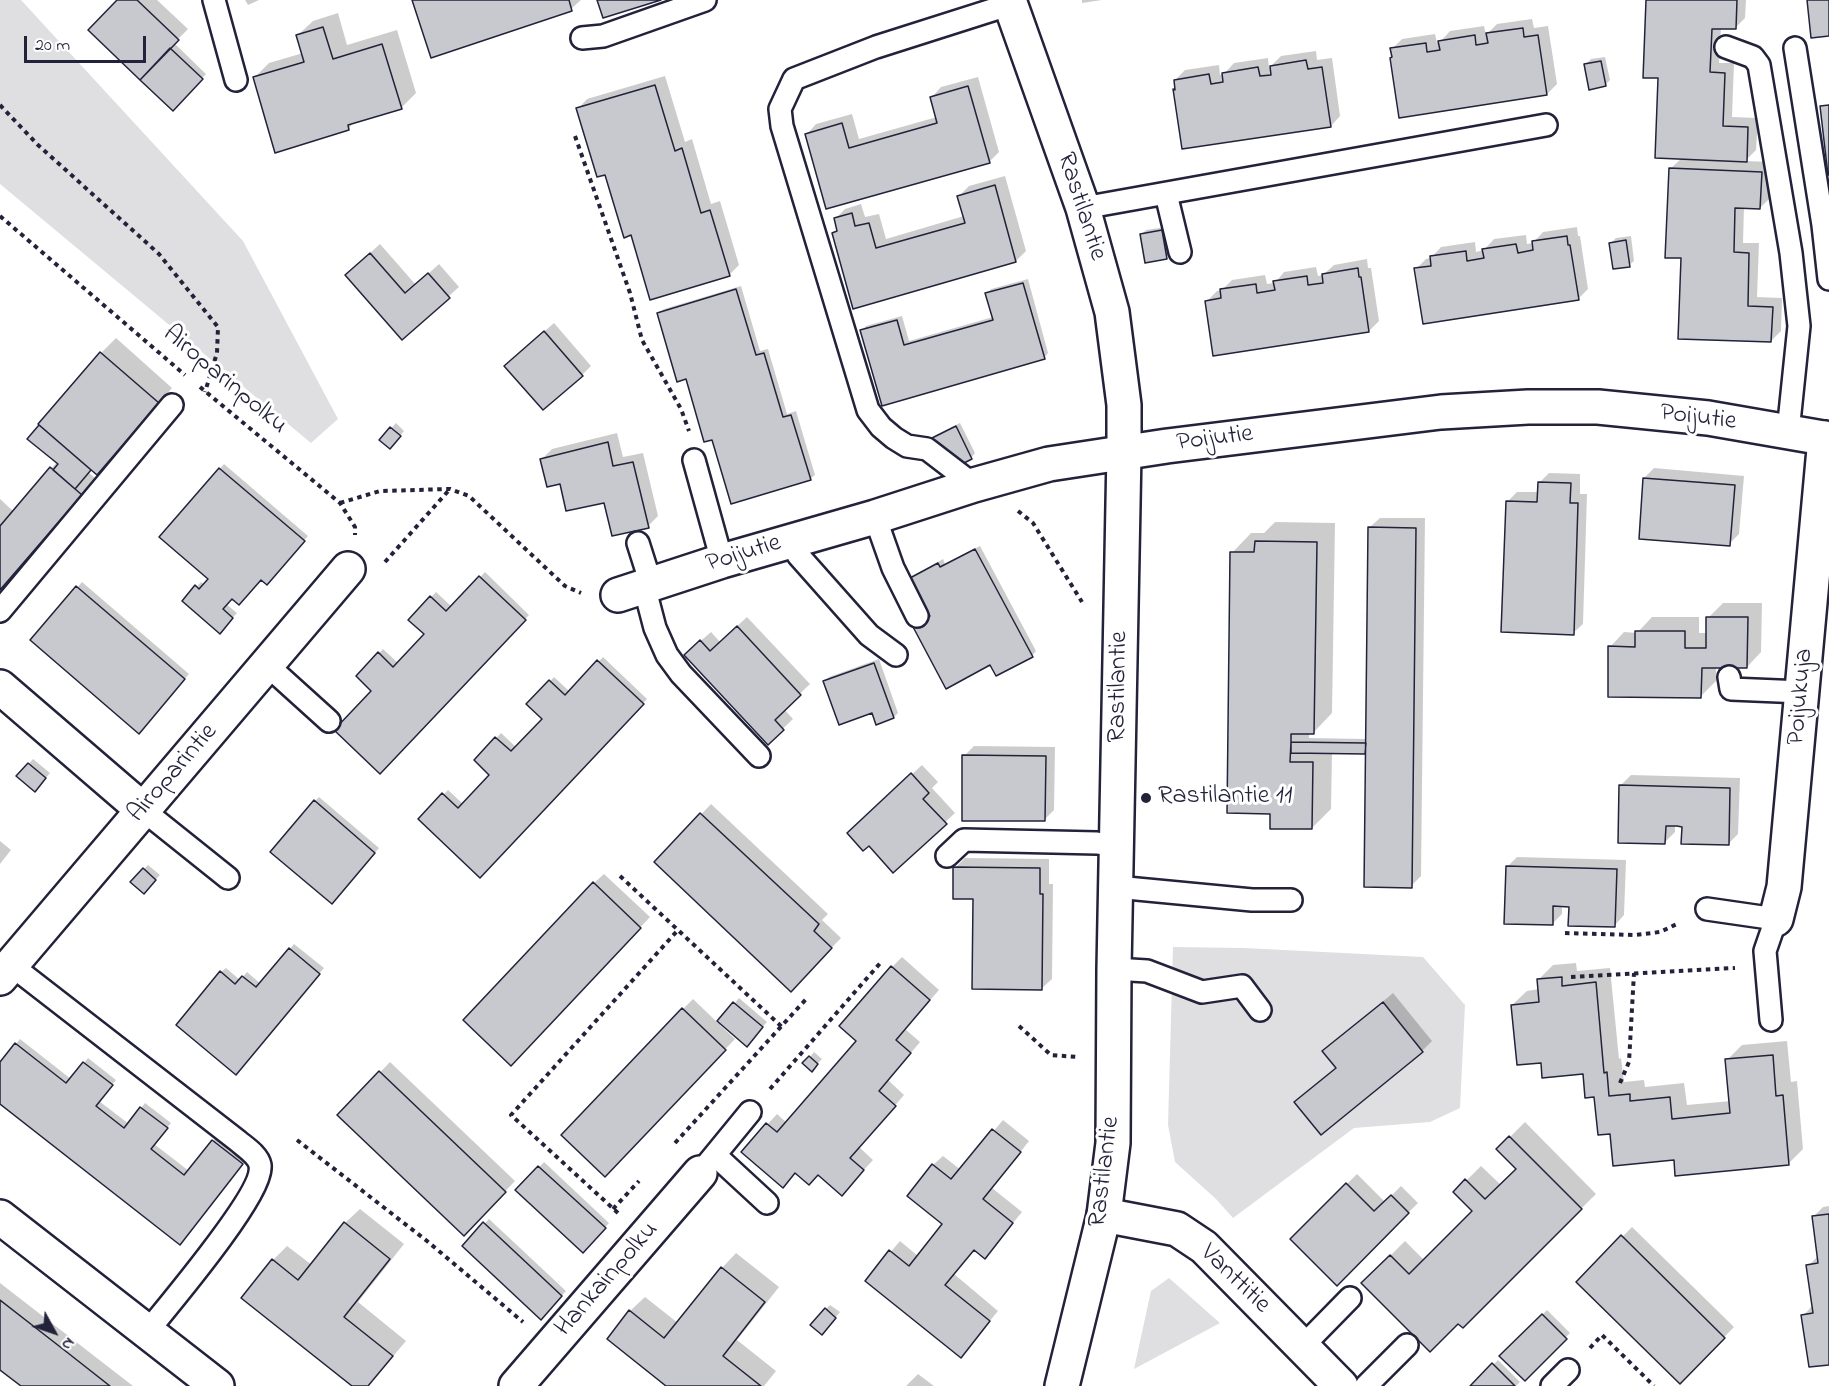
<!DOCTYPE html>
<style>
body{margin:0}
#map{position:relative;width:1829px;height:1386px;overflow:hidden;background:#fff;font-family:"Indie Flower",sans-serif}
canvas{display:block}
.north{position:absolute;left:24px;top:1302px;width:60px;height:60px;-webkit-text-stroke:4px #fff;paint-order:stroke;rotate:130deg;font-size:16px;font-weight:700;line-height:24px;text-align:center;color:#22223b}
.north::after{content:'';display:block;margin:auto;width:21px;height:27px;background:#22223b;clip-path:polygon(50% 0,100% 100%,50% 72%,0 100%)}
.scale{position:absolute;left:24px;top:36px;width:122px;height:27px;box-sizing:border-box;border:3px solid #22223b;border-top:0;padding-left:8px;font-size:18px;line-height:21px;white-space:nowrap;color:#22223b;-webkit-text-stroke:4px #fff;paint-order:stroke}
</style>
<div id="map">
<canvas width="1829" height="1386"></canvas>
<div class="north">N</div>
<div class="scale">20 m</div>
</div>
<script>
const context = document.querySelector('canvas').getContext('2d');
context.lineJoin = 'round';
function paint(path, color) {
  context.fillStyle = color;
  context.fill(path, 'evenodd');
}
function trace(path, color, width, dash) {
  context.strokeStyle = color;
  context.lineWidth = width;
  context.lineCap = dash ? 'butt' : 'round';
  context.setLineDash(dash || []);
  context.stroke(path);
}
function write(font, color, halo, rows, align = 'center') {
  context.font = font + ' "Indie Flower",sans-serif';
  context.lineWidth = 6;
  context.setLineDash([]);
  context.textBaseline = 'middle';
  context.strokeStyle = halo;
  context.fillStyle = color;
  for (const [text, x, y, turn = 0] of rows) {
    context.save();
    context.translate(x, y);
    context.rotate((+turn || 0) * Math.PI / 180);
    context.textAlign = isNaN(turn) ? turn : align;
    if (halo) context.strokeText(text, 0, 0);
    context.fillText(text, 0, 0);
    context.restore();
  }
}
const green = new Path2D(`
 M0 0H21L243 241 338 419 311 443 0 184Z
 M1173 947 1244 948 1423 957 1465 1005 1460 1108 1430 1122 1354 1128 1233 1218 1216 1199 1175 1162 1168 1125Z
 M1169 1278 1220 1323 1134 1369 1151 1291Z`);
const shadow = new Path2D(`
 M119 0H157L188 29 174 43 206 74 173 109Z
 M245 0H259L248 5Z
 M413 0H581L571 9Z
 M1082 0H1102L1082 3Z
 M1648 0H1746L1745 18 1735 28 1721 27 1719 63H1734L1732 117 1758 118 1756 150 1745 161 1771 162 1770 198 1760 208 1744 207 1743 243H1759L1757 297 1782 298 1781 331 1771 341 1682 257 1670 169 1682 158 1660 76Z
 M338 13 347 45 397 30 416 93 401 108 355 121 348 129 254 78 269 63 303 53 298 35 313 21Z
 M1532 19 1534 28 1548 26 1557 84 1547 94 1393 56 1392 49 1402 39 1435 34 1437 43 1440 42 1450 31 1484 26 1486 35 1497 24Z
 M1316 51 1317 60 1332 58 1340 116 1331 126 1183 148 1174 90 1177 88 1175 80 1185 70 1219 65 1220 75 1224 74 1234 63 1268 58 1269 68 1281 56Z
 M1605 57 1610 80 1605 85 1586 64 1591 59Z
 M665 76 685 142 692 139 711 204 720 201 739 265 729 275 632 233 578 109 587 99Z
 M978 77 999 152 989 162 827 208 807 134 816 124 852 114 859 139 937 117 932 97 941 87Z
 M1005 176 1026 251 1016 261 854 307 834 234 838 229 835 219 845 209 861 204 865 217 879 214 886 239 964 216 959 196 969 186Z
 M1166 227 1171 253 1166 257 1141 235 1146 230Z
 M1577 227 1578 236H1580L1588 289 1578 299 1416 269 1426 259 1431 258 1441 247 1475 242 1476 252 1484 250 1494 239 1526 235 1527 244 1533 243 1543 232Z
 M1631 236 1634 261 1629 265 1611 243 1616 238Z
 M380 244 416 285 439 264 459 287 402 338 357 265Z
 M1367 259 1368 268H1371L1379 321 1369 331 1207 301 1217 291 1222 290 1232 280 1265 275 1267 284 1275 283 1284 272 1316 267 1318 276 1323 275 1334 265Z
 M1028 279 1048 353 1044 358 883 404 862 331 866 326 902 316 909 341 993 317 987 294 991 289Z
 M741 286 760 351 768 349 787 414 796 411 815 475 810 479 713 438 659 313 664 309Z
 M554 323 591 366 582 375 516 356Z
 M116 338 172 388 111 458 92 468 88 472 96 479 0 590V499L14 512 57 462 29 439 101 353Z
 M396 423 404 431 394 443 381 440Z
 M960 423 975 453 971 458 931 439 936 435Z
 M617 433 623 457 643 453 658 516 648 526 605 501 561 482 542 459 552 449Z
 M224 464 308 536 271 578H261L232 597 226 604 237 613 224 627 184 601 201 582 205 585 211 579 161 537Z
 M1654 468 1744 476 1739 534 1729 544 1644 478Z
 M1549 473 1580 474V494H1587L1583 624 1573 633 1507 502 1517 492H1539V483Z
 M1380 518H1425L1421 876 1411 886 1367 750 1365 752H1332L1331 809 1312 828 1271 812 1232 553 1251 533H1264L1275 522 1335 523 1332 713 1313 733 1309 732V738L1367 739 1370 527Z
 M980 546 1036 651 1032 656 991 663 918 621 931 614 912 578 916 574 943 559 945 564Z
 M485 572 529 615 380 772 373 690 358 675 383 649 398 663 426 634 410 620 436 592 452 607Z
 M82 582 189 674 143 727 32 640Z
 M1723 603H1762L1761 652 1747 667 1716 666V681L1701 696 1610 647 1624 632 1637 633 1652 617H1699V633H1708V618Z
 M747 617 810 684 784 709 793 719 768 743 696 645 711 632 720 642Z
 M603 657 647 699 480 876 420 819 448 790 463 804 491 775 476 760 501 733 517 748 544 719 528 704 554 677 570 692Z
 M879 659 898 713 894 717 872 711 825 681 829 677Z
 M974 746 1055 747 1054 810 1044 820 964 756Z
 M33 759 50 773 39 786 18 776Z
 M922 765 938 782 932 788 955 813 893 871 859 823Z
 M1631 775 1740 778 1738 834 1728 844 1683 825H1675V832L1665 842 1621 785Z
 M319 797 379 848 336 898 315 801Z
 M711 804 828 914 822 920 841 938 801 980 656 862Z
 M0 841 11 850 0 864Z
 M1517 857 1626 860 1624 915 1615 925 1570 905H1562V914L1552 924 1507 867Z
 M965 858 1049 859V884H1053L1052 979 1042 988 955 868Z
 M148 865 160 875 144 892 132 882Z
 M604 874 650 917 521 1054 594 883Z
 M294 944 324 968 240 1069 221 972 226 968 240 980 247 972 261 984Z
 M902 957 939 990 905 1029 920 1042 888 1080 904 1095 859 1147 873 1160 851 1184 819 1174 796 1172 743 1151 777 1114 787 1123 858 1041 892 967Z
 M1576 963 1577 971 1610 968 1619 1059 1621 1058 1624 1082 1644 1080 1645 1087 1684 1083 1687 1105 1731 1101 1727 1060 1742 1045 1787 1041 1791 1082 1797 1081 1803 1149 1788 1164 1675 1158 1611 1133 1584 1072 1542 1061 1512 1005 1527 991 1539 989 1538 980 1553 965Z
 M1393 993 1432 1041 1422 1051 1296 1102 1337 1067 1324 1051Z
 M739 998 767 1022 751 1040 721 1023 720 1025 735 1039 615 1165 683 1009 693 999 718 1023Z
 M20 1039 71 1079 88 1058 116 1080 99 1101 129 1124 145 1103 171 1123 154 1144 189 1171 217 1136 247 1159 185 1238 0 1102V1064Z
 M814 1052 822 1059 816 1065 810 1057Z
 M390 1062 515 1181 474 1224 339 1115Z
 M1003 1120 1029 1141 992 1188 1022 1212 985 1257 975 1249 954 1274 998 1311 961 1356 867 1280 900 1241 918 1256 944 1224 933 1165 943 1156 961 1170Z
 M1525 1122 1596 1194 1463 1326 1363 1283 1405 1241 1425 1261 1474 1211 1455 1192 1481 1166 1501 1185 1518 1168 1498 1149Z
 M544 1162 609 1223 583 1251 518 1190Z
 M1357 1174 1385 1202 1401 1186 1418 1203 1337 1284 1292 1239Z
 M1829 1206V1363L1803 1316 1813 1305 1808 1266 1818 1256 1813 1217 1823 1207Z
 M360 1209 404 1244 358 1302 406 1341 368 1386H355L273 1260 287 1246 312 1265 345 1223Z
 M489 1219 566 1291 541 1318 464 1245Z
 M1632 1227 1734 1327 1680 1382 1578 1282Z
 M736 1253 779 1287 737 1340 776 1371 764 1386H669L630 1311 645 1297 678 1323 722 1268Z
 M0 1283 133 1386H23L0 1368Z
 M830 1305 840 1312 826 1329V1309Z
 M1547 1310 1570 1333 1525 1379 1501 1356Z
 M1498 1360 1520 1382 1516 1386H1472Z
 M918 1374 934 1386H906Z`);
const building = new Path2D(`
 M117 0H137L179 40 140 80 88 30Z
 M412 0H569L572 11 431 58Z
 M597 0H661L603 18Z
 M1646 0H1737L1736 29H1712L1710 72 1725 73 1723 126 1748 127 1747 162 1655 158 1658 78H1643Z
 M1807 0H1829V36L1811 38Z
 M323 27 333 59 382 44 402 109 348 125 349 130 275 153 253 77 304 62 296 35Z
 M1523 28 1524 37 1538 35 1547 95 1399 118 1390 58 1392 57 1390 48 1426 43 1427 52 1440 50 1438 41 1475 35 1476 45 1488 43 1486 33Z
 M170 48 203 79 173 111 140 80Z
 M1306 60 1308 69 1322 67 1331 127 1182 149 1173 89 1175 90 1174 80 1209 74 1211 84 1223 82 1222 73 1258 67 1260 76 1271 75 1270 66Z
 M1601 61 1606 86 1589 90 1584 64Z
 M655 85 675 151 682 148 701 213 710 210 730 276 650 300 631 235 624 238 605 175 597 177 576 108Z
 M968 86 990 163 826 209 805 134 842 123 849 148 937 123 930 97Z
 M1829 105V175H1828L1820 106Z
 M1669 168 1762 172 1760 209 1735 208 1734 252 1749 253 1748 306 1773 307 1771 342 1678 339 1681 258H1665Z
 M995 185 1016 262 853 309 832 233 837 231 834 218 852 213 855 226 869 223 876 248 965 223 957 196Z
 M1162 230 1167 259 1145 263 1140 234Z
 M1567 236 1568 245H1570L1579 300 1423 324 1414 268 1431 266 1430 256 1466 251 1467 261 1484 258 1482 249 1516 244 1518 253 1533 250 1532 241Z
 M1626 240 1630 267 1613 269 1609 243Z
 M370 253 405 293 428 273 450 298 402 340 345 275Z
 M1358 268 1359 277H1361L1369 332 1213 356 1205 301 1221 298 1220 289 1256 284 1257 293 1275 290 1273 281 1307 276 1308 285 1323 283 1322 274Z
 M1023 283 1045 359 882 406 860 330 897 320 904 345 993 320 985 293Z
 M736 289 756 355 764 353 783 417 791 415 811 480 731 504 712 440 704 442 686 379 677 382 657 313Z
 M544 331 583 376 543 410 504 366Z
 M100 352 159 403 97 475 38 424Z
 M39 425 91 470 75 489 53 470 58 464 27 439Z
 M956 426 972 459 946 472 930 439Z
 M390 427 401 436 390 449 379 440Z
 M608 442 613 466 633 462 649 528 612 536 604 503 566 511 560 484 547 487 540 459Z
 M50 467 82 495 0 590V526Z
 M219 468 305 541 267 585 261 580 239 605 232 599 223 609 233 618 220 634 182 601 195 585 199 589 208 579 159 537Z
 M1643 478 1735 485 1730 546 1639 539Z
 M1538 482 1571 483 1570 503H1578L1574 635 1501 632 1506 501 1537 502Z
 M1368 527 1416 528 1412 888 1364 887Z
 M1255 541 1317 542 1314 734H1291V742L1290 762H1313L1312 829H1270V814L1227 813 1230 552H1254Z
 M975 549 1033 657 996 676 990 665 946 689 912 625 930 616 910 578 938 563 940 567Z
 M479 576 526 620 380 774 334 730 371 691 356 676 378 652 393 667 424 634 408 620 430 596 446 611Z
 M76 586 185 679 139 734 30 640Z
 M1706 617H1748L1747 668H1702L1701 698 1608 697V646L1635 647V631H1685V648H1706Z
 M737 626 801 695 775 720 784 730 768 745 684 655 700 640 710 651Z
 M597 660 644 704 480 878 418 819 442 793 458 808 489 775 474 760 495 737 511 751 542 719 526 704 549 680 565 695Z
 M874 663 894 718 876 725 872 713 839 725 823 681Z
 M1291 742 1366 743 1365 754 1291 753Z
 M962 755 1046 756 1045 821H962Z
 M28 763 46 778 35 792 16 776Z
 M911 773 929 793 923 799 947 824 893 873 869 846 863 851 847 833Z
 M1619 785 1730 788 1729 845 1681 844 1682 827 1677 826H1666L1665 844 1618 843Z
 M314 800 375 853 332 904 270 852Z
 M700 813 819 924 814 931 832 948 791 992 654 862Z
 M1506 866 1617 869 1615 927 1568 926 1569 907 1553 906V925L1504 924Z
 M953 867 1040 868V894H1043L1042 990 972 989 973 899H953Z
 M143 868 156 880 144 894 130 882Z
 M593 882 641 928 511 1066 463 1020Z
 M289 948 320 974 236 1075 176 1025 220 971 235 984 242 976 256 987Z
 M891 966 930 1000 896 1040 911 1053 879 1091 896 1106 850 1158 864 1170 842 1196 818 1175 809 1185 795 1173 783 1188 741 1152 766 1123 777 1132 856 1041 839 1026Z
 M1562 977V986L1596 982 1604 1073 1607 1072 1609 1096 1630 1094V1101L1670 1097 1672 1119 1730 1113 1725 1059 1773 1055 1776 1096 1783 1095 1789 1165 1675 1176 1674 1160 1613 1166 1610 1134 1598 1135 1594 1097 1585 1098 1583 1074 1542 1078 1541 1063 1517 1065 1511 1005 1539 1002 1537 979Z
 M733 1002 763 1027 747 1047 717 1021Z
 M1383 1002 1423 1052 1321 1135 1294 1102 1336 1068 1322 1051Z
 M682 1008 726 1050 605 1177 561 1135Z
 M15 1043 66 1083 83 1062 113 1085 96 1106 124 1128 140 1107 168 1128 151 1149 184 1175 212 1140 243 1164 180 1245 0 1104V1062Z
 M809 1056 818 1064 812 1072 802 1063Z
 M379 1071 506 1192 464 1236 337 1115Z
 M992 1129 1021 1152 983 1199 1013 1223 985 1259 974 1250 945 1285 990 1321 961 1358 865 1281 889 1250 909 1266 942 1224 907 1196 932 1164 951 1179Z
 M1509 1136 1582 1209 1463 1328 1458 1324 1430 1352 1361 1283 1390 1255 1409 1274 1472 1211 1453 1192 1465 1179 1485 1199 1516 1169 1496 1149Z
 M538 1166 606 1228 583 1253 515 1190Z
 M1346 1183 1374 1211 1391 1195 1409 1213 1337 1286 1290 1239Z
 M1829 1214V1365L1809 1367 1801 1315 1813 1313 1806 1265 1818 1263 1812 1216Z
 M344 1222 390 1259 344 1317 393 1356 368 1386H352L241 1298 272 1259 298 1280Z
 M483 1222 562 1296 541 1320 462 1246Z
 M1621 1235 1725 1338 1680 1384 1576 1282Z
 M721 1267 765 1302 723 1356 761 1386H666L607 1339 629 1310 664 1338Z
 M0 1300 68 1353 110 1386H21L0 1370Z
 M825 1308 836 1318 822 1335 810 1325Z
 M1542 1314 1567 1339 1525 1381 1499 1356Z
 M1492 1363 1515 1386H1470Z`);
const path = new Path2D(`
 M0 105 38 145 159 254 218 327 217 353 205 392
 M575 136 630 293 642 340 681 409 689 431
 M0 216 185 375
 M200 387 340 503 355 527V535
 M340 503 380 491 450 489 469 496 565 586 581 593
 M1018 511 1033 523 1082 602
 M385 562 450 489
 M620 876 782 1027
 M1565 933 1635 935 1660 932 1679 923
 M1571 977 1735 968
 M1019 1026 1051 1055 1077 1057
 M1620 1083 1629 1062 1634 973
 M770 1089 882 961
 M297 1140 427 1241 523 1322
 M675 1143 808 997
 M613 1209 639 1181
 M618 1213 511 1115 678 930
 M1590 1348 1602 1335 1654 1386`);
const lane = new Path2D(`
 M214 0 236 80
 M582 38 603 36 705 0
 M1726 47 1753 57 1759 65 1791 253 1799 326 1788 432
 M1795 48 1823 225 1829 279
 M1166 194 1180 252
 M1083 208 1546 125
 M694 460 722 561
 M974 485 927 449 907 446 894 438 881 427 868 410 782 126 780 109 794 79 876 47 1011 4
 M875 517 893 568 917 616
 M794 540 798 555 869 635 896 655
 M638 543 651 584
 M644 586 655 628 667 655 681 674 759 756
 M0 611 172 405
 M267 665 329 721
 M1729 677 1731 689 1802 692
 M143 810 228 878
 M947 856 964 840 1097 843 1116 846
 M1116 887 1252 900H1291
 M1707 909 1776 919 1765 951 1771 1020
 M11 965 238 1141C245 1147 258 1155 260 1165 265 1192 168 1306 147 1332
 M1114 969 1147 971 1202 992 1242 986 1260 1010
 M715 1155 767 1203
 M700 1173 750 1112
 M1302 1347 1350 1298
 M1366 1386 1407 1345
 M1552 1386 1568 1370`);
const street = new Path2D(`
 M618 595 722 561 875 517 974 485 1049 464 1167 446 1441 412 1528 407H1598L1708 418 1829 439
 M0 687 143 810
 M1776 919 1784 887 1825 438
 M0 978 348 569
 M1104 1215 1177 1229 1204 1247 1341 1386
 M0 1217 217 1386
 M516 1386 700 1173`);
const secondary = new Path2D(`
 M1009 0 1083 208 1112 312 1124 405V452L1114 969 1113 1143 1104 1215 1062 1386`);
const markers = [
 [1146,798,6,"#22223b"]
];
const streetNames = [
 ["Rastilantie",1080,207,72],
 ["Airoparinpolku",224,381,40],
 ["Poijutie",1698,419,7],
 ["Poijutie",1215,440,-7],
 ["Poijutie",744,555,-17],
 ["Rastilantie",1120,687,-89],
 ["Poijukuja",1802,697,-85],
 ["Airoparintie",174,774,-49],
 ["Rastilantie",1106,1172,-83],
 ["Hankainpolku",608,1280,-49],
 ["Vanttitie",1234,1280,44]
];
const poiNames = [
 ["Rastilantie 11",1158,798]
];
paint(green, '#dfdfe2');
paint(shadow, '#0003');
paint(building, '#c8c8cf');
trace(building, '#22223b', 1.5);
trace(lane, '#22223b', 26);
trace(street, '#22223b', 38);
trace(secondary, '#22223b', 38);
trace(path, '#22223b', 4, [4.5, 4.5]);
trace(lane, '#fff', 21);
trace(street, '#fff', 33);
trace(secondary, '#fff', 33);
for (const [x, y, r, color] of markers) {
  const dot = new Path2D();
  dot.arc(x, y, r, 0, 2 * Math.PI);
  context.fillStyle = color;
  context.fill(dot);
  trace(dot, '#fff', 2);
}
write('26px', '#22223b', '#fff', streetNames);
write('26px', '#22223b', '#fff', poiNames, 'left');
</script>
